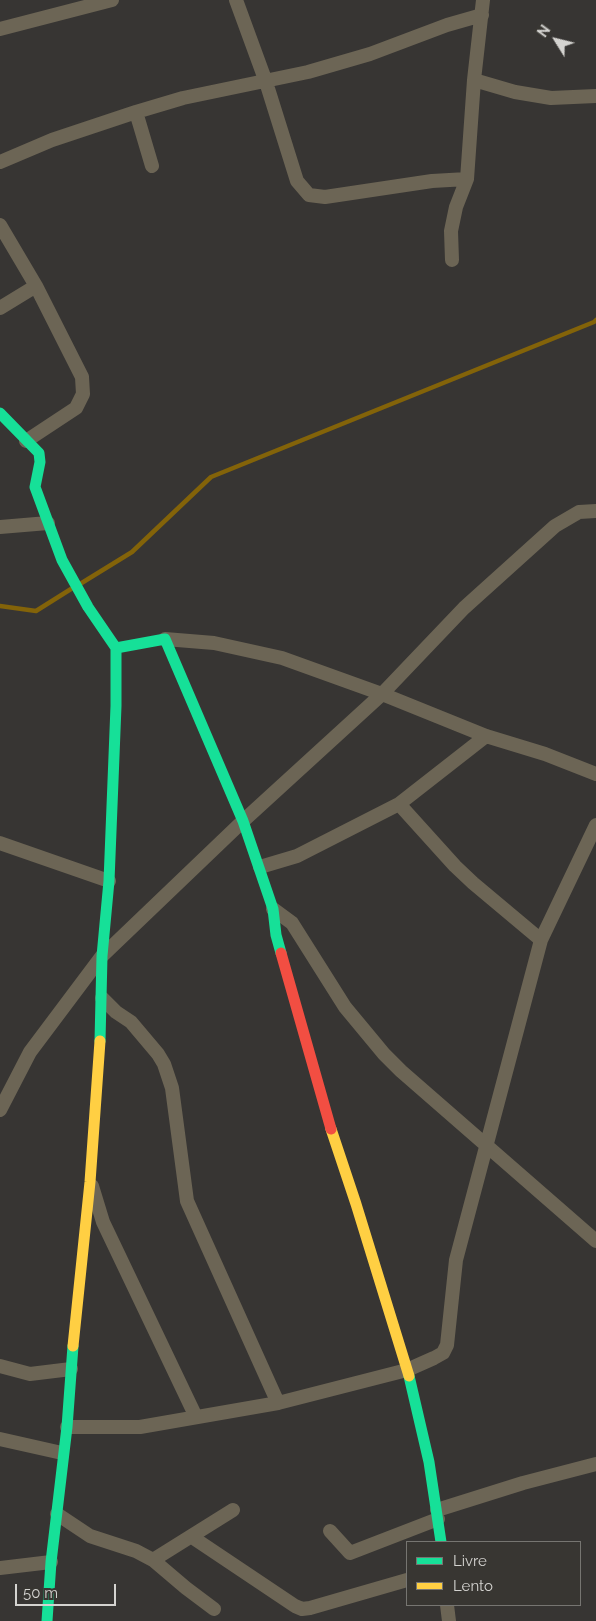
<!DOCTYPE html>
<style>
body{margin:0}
#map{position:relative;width:596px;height:1621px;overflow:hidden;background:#373533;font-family:Raleway,sans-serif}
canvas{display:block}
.legend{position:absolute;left:406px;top:1541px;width:175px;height:65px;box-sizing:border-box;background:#383632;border:1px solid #767571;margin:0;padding:6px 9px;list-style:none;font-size:15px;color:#d4d3d0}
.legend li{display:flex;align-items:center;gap:10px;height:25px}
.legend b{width:25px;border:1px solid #767571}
.north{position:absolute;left:531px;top:15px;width:50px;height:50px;-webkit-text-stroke:4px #383632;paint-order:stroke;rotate:306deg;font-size:14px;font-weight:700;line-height:20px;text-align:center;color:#d4d3d0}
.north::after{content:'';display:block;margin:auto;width:18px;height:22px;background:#d4d3d0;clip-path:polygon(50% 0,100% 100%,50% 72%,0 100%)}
.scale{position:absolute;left:15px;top:1584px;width:101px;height:22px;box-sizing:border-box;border:2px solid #d4d3d0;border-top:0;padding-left:6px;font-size:15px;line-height:18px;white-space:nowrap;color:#d4d3d0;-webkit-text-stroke:4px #383632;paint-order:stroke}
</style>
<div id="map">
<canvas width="596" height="1621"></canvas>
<ul class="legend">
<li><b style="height:6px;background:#16e098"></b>Livre</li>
<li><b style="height:6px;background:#ffcf43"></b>Lento</li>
</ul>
<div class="north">N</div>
<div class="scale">50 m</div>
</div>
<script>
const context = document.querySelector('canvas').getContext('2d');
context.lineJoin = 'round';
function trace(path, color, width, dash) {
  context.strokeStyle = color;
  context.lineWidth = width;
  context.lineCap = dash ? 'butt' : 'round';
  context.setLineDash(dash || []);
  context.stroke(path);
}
const stream = new Path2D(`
 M80 584 132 552 211 477 594 322 596 320
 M0 606 36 611 71 589`);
const street = new Path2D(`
 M236 0 266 82 297 181 309 195 325 197 432 181 467 179
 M0 29 112 0
 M474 80 515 92 551 98 596 96
 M136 112 152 166
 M0 162 52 140 136 112 183 98 308 72 370 54 447 25 482 15
 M0 225 36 286 82 377 83 394 76 408 26 441
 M452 260 451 231 456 207 467 179 474 80 483 0
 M0 308 36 286
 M0 527 48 523
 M165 639 214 643 282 658 382 694 486 736 545 754 596 774
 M399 804 455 866 473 883 541 940
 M0 843 109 881
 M260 867 297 856 399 804 486 736
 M273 909 292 923 345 1007 384 1054 401 1071 596 1241
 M102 998 116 1012 131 1022 158 1054 164 1064 172 1088 187 1201 278 1403
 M0 1110 30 1052 102 956 243 821 382 694 464 608 555 526 579 512 596 511
 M92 1186 103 1222 196 1417
 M0 1366 30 1374 71 1369
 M67 1427H140L278 1403 407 1370 434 1358 443 1353 447 1345 456 1260 541 940 596 825
 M0 1439 62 1453
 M437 1510 523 1483 596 1464
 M57 1514 90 1536 136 1551 153 1560 186 1588 214 1609
 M330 1531 350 1553 438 1519
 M192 1537 295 1606 302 1609 310 1608 407 1580
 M153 1560 233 1510
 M0 1568 51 1562
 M447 1605 449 1621`);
const fast = new Path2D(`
 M0 413 39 453 40 462 35 487 62 560 88 607 116 648V706L109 881 102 956 100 1041
 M116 648 165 639 243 821 273 909 276 935 281 953
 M409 1376 429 1462 441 1542
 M47 1621 51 1562 67 1427 73 1346`);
const slow = new Path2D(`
 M331 1129 356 1204 409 1376
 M73 1346 90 1182 100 1041`);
const jam = new Path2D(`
 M281 953 331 1129`);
trace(stream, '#836309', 4.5);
trace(street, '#6c6555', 14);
trace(fast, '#16e098', 11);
trace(slow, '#ffcf43', 11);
trace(jam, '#f24e42', 11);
</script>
